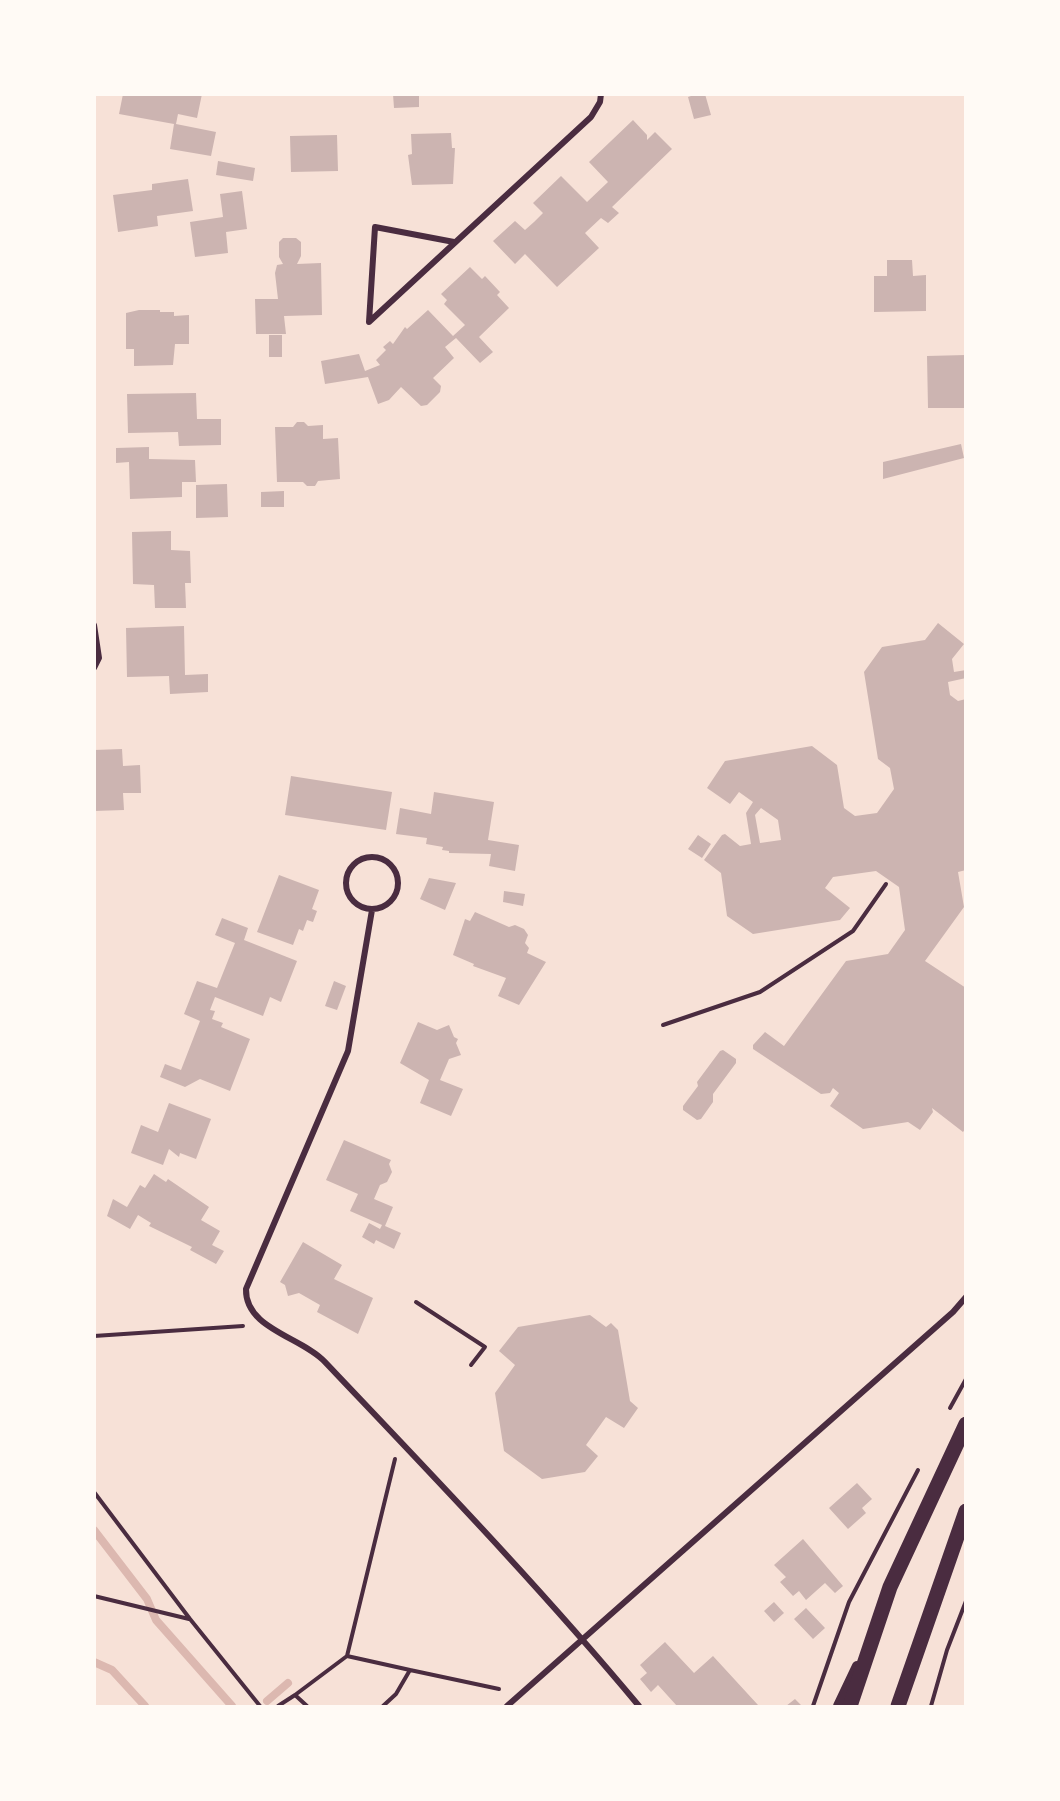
<!DOCTYPE html>
<style>
body{margin:0}
#map{position:relative;width:1060px;height:1801px;overflow:hidden;background:#f7e1d7;font-family:"Zilla Slab",serif}
canvas{display:block}
.frame{position:absolute;inset:0;border:96px solid #fffaf5;pointer-events:none}
</style>
<div id="map">
<canvas width="1060" height="1801"></canvas>
<div class="frame"></div>
</div>
<script>
const context = document.querySelector('canvas').getContext('2d');
context.lineJoin = 'round';
function trace(path, color, width, dash) {
  context.strokeStyle = color;
  context.lineWidth = width;
  context.lineCap = dash ? 'butt' : 'round';
  context.setLineDash(dash || []);
  context.stroke(path);
}
function paint(path, color) {
  context.fillStyle = color;
  context.fill(path, 'evenodd');
}
const stream = new Path2D(`
 M94 1530 147 1599 156 1620 232 1706
 M94 1662 112 1670 145 1706
 M267 1701 288 1683`);
const building = new Path2D(`
 M123 94H202L197 118 178 114 176 124 216 132 211 156 170 149 174 124 119 114Z
 M393 94H419V107L394 108Z
 M697 94H705L711 115 694 119 688 97Z
 M633 120 647 135V140L655 132 672 149 612 207 619 213 608 223 601 218 585 233 599 248 557 287 525 254 515 264 493 241 515 221 525 230 534 222 543 213 533 203 561 176 587 202 608 182 589 162Z
 M451 133 452 148H455L453 184 412 185 408 155 412 154 411 134Z
 M337 135 338 171 291 172 290 136Z
 M218 161 255 168 253 181 216 175Z
 M188 179 193 211 157 216 158 226 118 232 113 195 152 190V184Z
 M242 191 247 229 226 232 228 253 195 257 190 222 223 217 220 194Z
 M283 238H296L301 242V256L297 264 321 263 322 315 284 316 286 334H256L255 299H278L275 273 277 265 283 264 279 257V242Z
 M887 260H912L913 276 926 275V311L874 312V276H887Z
 M470 267 482 279 485 276 500 292 497 295 509 308 479 337 493 352 480 363 456 338 445 347 454 358 433 378 441 386 440 392 427 405 421 406 401 387 389 400 378 404 368 377 325 384 321 361 359 354 365 371 380 365 376 360 386 350 383 347 390 341 393 344 405 327 407 329 428 310 453 336 465 325 444 304 447 300 441 294Z
 M139 310H160V312H174V316L189 315V344H175L173 365 134 366V349H126V313Z
 M269 335H282V357H269Z
 M966 355V408H928L927 356Z
 M196 393 197 419H221V445L179 446 178 432 128 433 127 394Z
 M297 422H304L308 426 323 425V439L338 438 340 479 318 481 315 486H307L303 482H277L275 427H293Z
 M961 444 964 458 883 479V462Z
 M149 447V459L195 460 196 482H182V497L130 499 129 462 116 463V448Z
 M227 484 228 517 196 518V485Z
 M284 491V507H261V492Z
 M171 531V550L190 551 191 583H185L186 608H155L154 585 133 584 132 532Z
 M938 623 964 644 952 659 954 672 966 670V678L948 682 950 695 958 701 966 699V870L958 872 964 907 925 961 966 988V1128L963 1132 932 1108 933 1112 920 1130 908 1122 863 1129 830 1106 839 1093 833 1088 830 1093 821 1094 753 1049V1045L765 1032 784 1046 846 961 888 954 905 930 899 887 876 871 833 877 825 888 850 908 840 920 753 934 727 916 721 873 704 860 722 835 725 834 740 846 751 844 746 813 753 802 739 792 730 804 707 788 725 761 812 746 837 765 844 808 855 816 877 813 894 789 890 768 878 759 864 672 882 647 925 640ZM761 808 778 820 781 840 760 843 755 815Z
 M184 626 185 675 208 674V692L170 694 169 676 127 677 126 628Z
 M122 749 123 766 140 765 141 793H123L124 810 94 811V750Z
 M291 776 392 792 386 830 285 815Z
 M434 792 494 802 488 840 519 845 515 871 489 866 491 854 449 853V851L442 850 443 847 426 844 427 838 396 834 400 808 431 814Z
 M698 835 711 844 702 858 688 849Z
 M279 875 319 890 312 909 317 911 313 922 307 920 303 931 299 929 293 945 257 932Z
 M429 878 456 883 445 910 420 899Z
 M504 891 525 894 523 906 503 902Z
 M475 912 509 927 515 925 524 929 528 935 525 943 529 948 527 953 546 962 519 1005 498 996 506 978 473 966 474 964 453 955 465 919 470 921Z
 M222 918 248 928 244 940 297 961 281 1002 270 997 263 1016 215 997 210 1010 215 1011 212 1019 223 1023 221 1027 250 1039 230 1091 200 1079 185 1087 160 1077 165 1064 181 1070 200 1021 184 1014 197 981 217 988 235 943 215 935Z
 M334 981 346 986 337 1010 325 1006Z
 M418 1022 437 1030 449 1025 454 1037 458 1039 456 1043 461 1055 449 1059 440 1080 463 1089 451 1116 420 1103 429 1080 400 1063Z
 M723 1050 736 1059V1063L713 1094V1102L701 1119 697 1120 683 1110V1106L698 1086 697 1082 720 1051Z
 M169 1103 211 1119 196 1159 180 1153 179 1157 169 1149 163 1165 131 1153 141 1125 158 1132Z
 M344 1140 391 1160 389 1164 392 1172 387 1182 380 1185 374 1199 393 1207 385 1226 401 1233 394 1249 376 1240 374 1244 362 1237 369 1223 380 1229 382 1225 350 1211 358 1194 326 1180Z
 M154 1174 166 1182 168 1179 209 1207 201 1220 220 1231 212 1245 224 1251 216 1264 190 1250 192 1247 149 1226 151 1223 138 1215 130 1229 107 1216 113 1199 127 1207 140 1185 145 1188Z
 M303 1242 342 1265 334 1279 373 1298 358 1334 317 1312 320 1305 299 1293 288 1296 285 1285 280 1282Z
 M590 1315 606 1327 611 1323 618 1330 630 1401 638 1408 624 1428 606 1417 586 1445 598 1456 585 1472 542 1479 504 1451 495 1393 515 1365 499 1351 518 1327Z
 M857 1483 872 1499 862 1508 866 1513 848 1529 829 1508Z
 M803 1539 843 1586 835 1593 825 1583 806 1600 799 1591 793 1596 780 1582 786 1577 774 1565Z
 M774 1602 784 1613 774 1622 764 1611Z
 M806 1608 825 1628 813 1639 794 1619Z
 M665 1642 694 1673 713 1656 758 1705 677 1706 658 1685 651 1692 640 1679 647 1673 640 1665Z
 M795 1699 802 1706H786Z`);
const path = new Path2D(`
 M663 1025 760 992 853 931 886 884
 M416 1302 485 1347 471 1365
 M94 1336 243 1326
 M950 1408 966 1379
 M94 1492 190 1619 260 1706
 M94 1596 189 1619
 M347 1656 410 1670
 M295 1695 347 1656 395 1459
 M278 1706 295 1695 307 1706
 M383 1706 396 1694 410 1670 499 1689
 M813 1706 849 1602 918 1470
 M931 1706 947 1650 966 1601`);
const minor = new Path2D(`
 M454 242 375 227 369 322 591 117 600 102 601 94
 M94 625 99 658 94 668
 M346 883a26 26 0 1 1 52 0a26 26 0 1 1-52 0Z
 M372 910 348 1051 246 1289C245 1329 302 1337 325 1362 432 1475 540 1587 639 1706
 M507 1706 953 1312 966 1297`);
const tertiary = new Path2D(`
 M838 1706 857 1666`);
const primary = new Path2D(`
 M850 1706 890 1587 966 1424
 M898 1706 966 1511`);
trace(stream, '#dcb8b0', 8);
paint(building, '#ccb4b1');
trace(path, '#4a2c40', 4);
trace(minor, '#4a2c40', 6);
trace(tertiary, '#4a2c40', 10);
trace(primary, '#4a2c40', 15);
</script>
